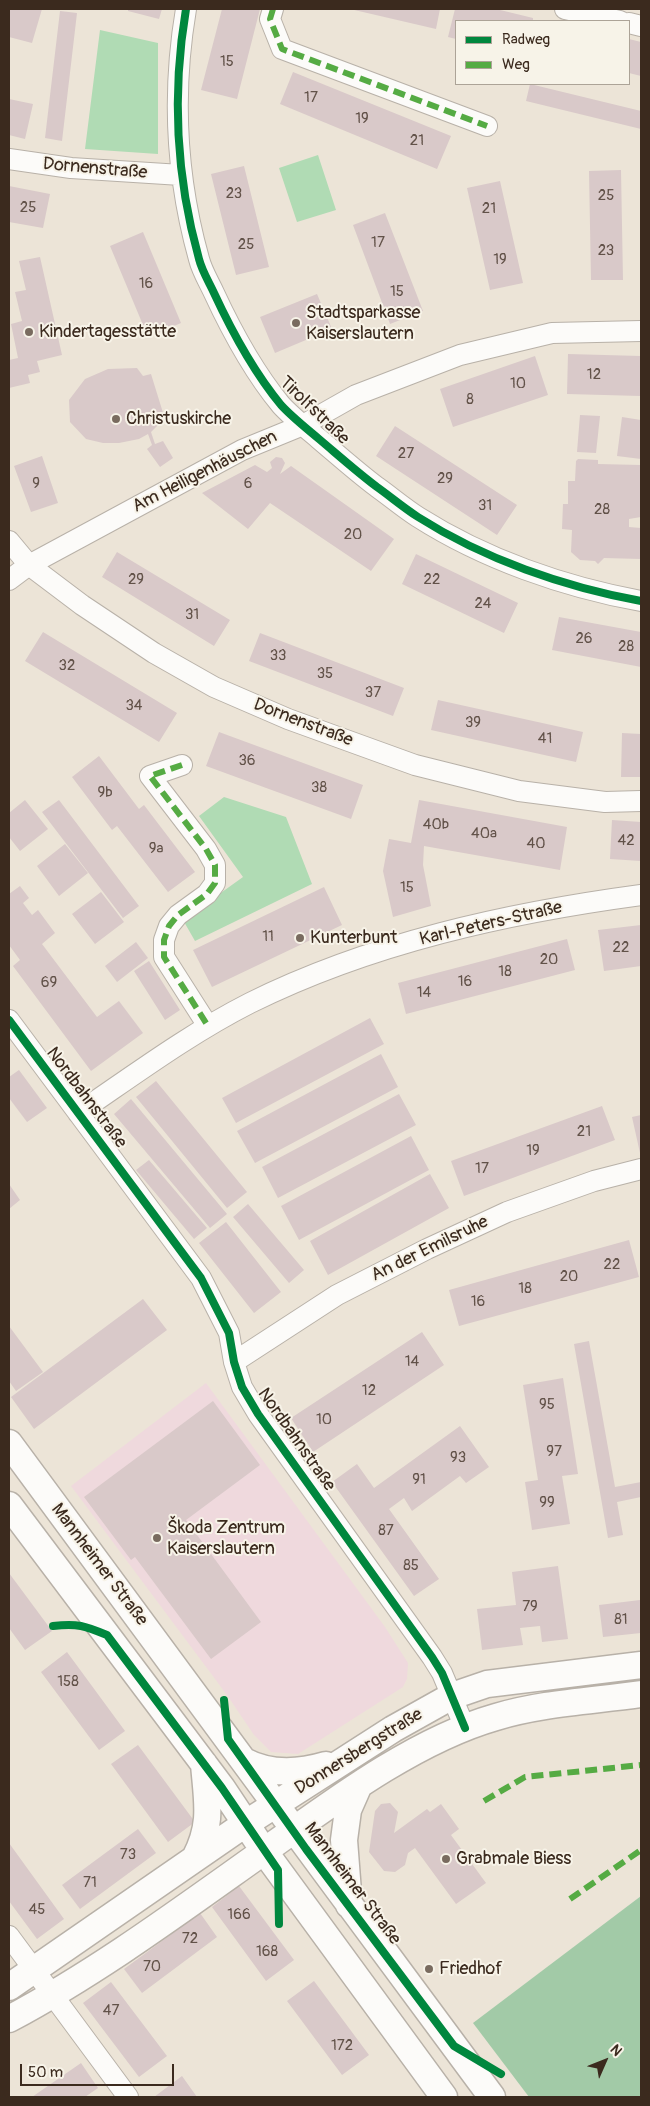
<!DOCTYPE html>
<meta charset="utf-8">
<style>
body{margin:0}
#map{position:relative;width:650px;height:2106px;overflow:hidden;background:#ece4d7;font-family:Pangolin,sans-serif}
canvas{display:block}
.frame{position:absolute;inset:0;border:10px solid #3b2a1e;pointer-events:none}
.legend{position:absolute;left:455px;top:20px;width:175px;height:65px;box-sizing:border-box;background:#f7f3e8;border:1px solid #aca397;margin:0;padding:6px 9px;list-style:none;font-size:15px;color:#3b2a1e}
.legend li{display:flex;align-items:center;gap:10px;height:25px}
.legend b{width:25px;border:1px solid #aca397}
.north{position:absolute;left:580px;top:2036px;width:50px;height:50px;-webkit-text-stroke:4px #f7f3e8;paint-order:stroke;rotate:46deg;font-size:14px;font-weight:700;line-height:20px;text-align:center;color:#3b2a1e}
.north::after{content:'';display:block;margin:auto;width:18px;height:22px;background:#3b2a1e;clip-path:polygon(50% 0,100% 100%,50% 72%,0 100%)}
.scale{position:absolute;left:20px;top:2064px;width:154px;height:22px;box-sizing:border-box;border:2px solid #3b2a1e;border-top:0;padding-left:6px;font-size:15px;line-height:18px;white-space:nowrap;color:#3b2a1e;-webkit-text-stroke:4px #f7f3e8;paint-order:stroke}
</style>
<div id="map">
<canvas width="650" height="2106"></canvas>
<div class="frame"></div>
<ul class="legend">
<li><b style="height:6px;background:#00873e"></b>Radweg</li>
<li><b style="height:6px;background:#55ab43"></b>Weg</li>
</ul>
<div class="north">N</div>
<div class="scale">50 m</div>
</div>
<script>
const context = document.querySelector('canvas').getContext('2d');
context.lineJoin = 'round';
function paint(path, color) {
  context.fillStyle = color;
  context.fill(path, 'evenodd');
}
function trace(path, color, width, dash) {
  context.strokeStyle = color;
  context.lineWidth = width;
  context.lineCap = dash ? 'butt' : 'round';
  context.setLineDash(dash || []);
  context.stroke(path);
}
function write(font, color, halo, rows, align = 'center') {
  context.font = font + ' Pangolin,sans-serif';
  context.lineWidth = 4;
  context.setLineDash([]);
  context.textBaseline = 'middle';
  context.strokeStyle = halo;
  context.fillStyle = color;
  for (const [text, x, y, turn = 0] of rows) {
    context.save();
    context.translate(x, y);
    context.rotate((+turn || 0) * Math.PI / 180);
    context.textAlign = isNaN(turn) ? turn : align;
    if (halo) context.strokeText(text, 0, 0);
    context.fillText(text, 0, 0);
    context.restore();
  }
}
const built = new Path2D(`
 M206 1383 385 1627 408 1663 407 1679 403 1687 298 1754 271 1752 254 1735 227 1695 71 1486Z`);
const green = new Path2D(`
 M100 30 158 43V154L85 149Z
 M318 155 336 210 297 222 279 168Z
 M224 797 286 817 312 884 195 941 183 920 243 877 199 816Z`);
const forest = new Path2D(`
 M641 1896V2097H529L473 2023Z`);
const building = new Path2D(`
 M9 9H42L32 43 9 37Z
 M128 9H162L159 19 128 11Z
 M222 9H260L237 99 201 90Z
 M350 9H440L436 29Z
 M455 9H496L533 18V21H456V39L448 37Z
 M60 11 77 13 62 141 45 138Z
 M629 39 641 42V76L629 73Z
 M293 72 451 136 437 169 280 104Z
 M530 84 641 111V129L526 101Z
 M9 99 33 104 25 139 9 135Z
 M244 166 269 267 236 275 211 174Z
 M621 170 623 280H591L589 171Z
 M500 181 523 283 490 290 467 188Z
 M9 186 50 194 43 228 9 222Z
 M385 213 423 311 390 324 353 225Z
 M143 232 181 323 148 337 110 246Z
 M40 257 62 355 37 361 40 372 28 375 30 383 9 388V360L18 358 11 324 22 321 15 292 26 290 19 261Z
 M317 294 332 329 275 353 260 317Z
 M568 354 641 356V396L567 394Z
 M535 356 548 395 453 427 440 389Z
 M137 368 143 376 151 374 164 416 160 423 151 432 155 444 163 441 173 458 160 467 147 449 152 445 148 434 139 439 119 443H103L86 439 70 422 69 400 85 379 108 369Z
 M580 415 600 416 596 453 577 452Z
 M622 417 641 420V459L617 456Z
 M395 426 517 505 497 535 376 456Z
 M42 456 58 503 31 512 14 466Z
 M276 457 282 458 285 463 280 474 291 466 394 539 371 571 270 503 248 529 202 493 255 465 267 472 272 468 270 462Z
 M578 459 598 460V464L641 465V517L629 519V527L641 528V559L604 558 598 564 595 561 580 560 571 552 572 530 562 529 563 504H568V481H575L576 461Z
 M117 552 230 620 214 646 102 577Z
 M416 554 518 603 504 633 402 584Z
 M559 617 641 632V667L552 650Z
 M43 632 177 713 159 742 25 661Z
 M260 633 404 688 393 716 249 661Z
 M438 700 583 732 576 762 431 730Z
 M219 732 363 785 351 819 206 766Z
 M622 733 641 734V777H621Z
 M99 756 139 809 144 805 195 872 168 892 117 826 112 830 72 777Z
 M25 800 48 829 20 851 9 837V813Z
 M59 800 139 906 123 918 42 812Z
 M419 800 567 827 560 870 424 846 423 865 431 906 393 917 383 871 389 839 411 843Z
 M612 820 641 822V861L610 859Z
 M65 844 88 873 59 896 37 866Z
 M20 886 29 898 23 903 32 915 38 910 55 933 42 944 97 1017 119 1001 143 1033 91 1071 13 966 20 960 9 945V894Z
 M324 887 342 925 212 987 193 950Z
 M101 892 124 922 95 944 72 914Z
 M641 925V966L604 971 598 930Z
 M567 939 575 970 406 1014 398 983Z
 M136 942 148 958 117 982 105 966Z
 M149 961 180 1010 165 1020 134 971Z
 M370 1018 384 1044 236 1123 222 1098Z
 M381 1054 398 1087 255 1163 237 1131Z
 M19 1070 47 1108 27 1122 9 1098V1077Z
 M156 1081 247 1192 227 1208 136 1097Z
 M399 1094 416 1125 278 1198 262 1167Z
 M131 1099 227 1214 210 1228 114 1114Z
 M602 1106 615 1140 464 1196 451 1161Z
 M641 1115V1152L640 1153 632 1117Z
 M411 1136 429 1170 299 1240 281 1206Z
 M149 1160 207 1228 194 1239 136 1170Z
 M430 1174 449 1208 328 1275 310 1241Z
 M9 1184 20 1200 9 1209Z
 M248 1204 304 1270 289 1283 233 1217Z
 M226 1222 281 1292 254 1313 199 1243Z
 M629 1240 639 1277 459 1326 449 1290Z
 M143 1299 167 1330 34 1429 11 1397Z
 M9 1326 43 1372 16 1391 9 1381Z
 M422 1332 444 1365 313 1452 291 1418Z
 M589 1341 615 1487 641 1482V1497L617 1502 623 1535 608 1538 574 1344Z
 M563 1378 578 1474 562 1476 570 1524 532 1530 525 1482 538 1480 523 1385Z
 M213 1401 260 1465 186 1520 261 1622 211 1659 135 1557 131 1560 84 1497Z
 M460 1426 489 1467 466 1483 460 1476 412 1511 404 1498 389 1509 439 1579 414 1596 332 1482 357 1464 374 1488Z
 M558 1566 568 1639 542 1642 540 1626 520 1628 523 1645 482 1650 477 1609 516 1605 512 1572Z
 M9 1573 52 1631 25 1650 9 1628Z
 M640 1600 641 1633 603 1637 599 1605Z
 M67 1652 125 1731 99 1750 41 1672Z
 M138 1745 195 1822 168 1842 111 1764Z
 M390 1803 398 1812 394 1833 427 1809 430 1812 441 1804 459 1829 451 1835 486 1883 456 1904 415 1848 408 1853 405 1865 395 1872 384 1871 369 1852 375 1811 381 1804Z
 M138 1829 156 1853 80 1909 62 1885Z
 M9 1843 64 1919 37 1939 9 1901Z
 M239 1886 294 1960 266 1981 212 1907Z
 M200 1913 217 1937 142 1993 124 1969Z
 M314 1981 369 2055 342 2075 287 2001Z
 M111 1982 167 2056 139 2077 83 2003Z
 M81 2063 98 2088 85 2097H32Z
 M182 2076 197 2097H154Z`);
const minor = new Path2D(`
 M186 9C172 92 176 177 199 259 202 271 209 282 214 293 233 334 253 371 281 405 292 417 306 428 319 439 338 455 357 472 377 487 391 497 404 508 418 517 484 559 564 587 641 601
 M273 9 270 19 282 49 487 126
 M565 9 620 21
 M629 23 641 26
 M9 159 71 168 181 175
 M9 541 29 565 82 605 154 653 214 687 288 719 415 765 519 791 605 802 641 801
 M9 580 29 565 242 450 303 425 356 395 460 355 552 333 641 331
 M182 765 150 776 206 849 215 865V883L207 894 178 915 169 926 164 940V957L208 1026
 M9 1020 201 1278 229 1333 234 1362 242 1387 258 1414 432 1657 442 1673 465 1728
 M78 1113C134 1075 189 1034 250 1003 371 943 507 913 641 895
 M234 1362 337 1295 427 1249 507 1212 594 1181 641 1169
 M9 1936 128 2097`);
const major = new Path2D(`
 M9 1443C169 1662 331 1879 492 2097
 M9 1505 222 1788 264 1851 444 2097
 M244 1761C270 1775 299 1773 326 1765
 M195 1858C213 1824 207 1801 204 1764
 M349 1905 344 1840 348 1810 359 1785
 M9 1987 245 1824 393 1729 452 1696 487 1684 641 1665
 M9 2019C103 1969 189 1904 277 1842 341 1796 419 1739 496 1717 542 1703 593 1701 641 1694`);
const quiet = new Path2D(`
 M273 9 270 19 282 49 487 126
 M182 765 150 776 206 849 215 865V883L207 894 178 915 169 926 164 940V957L208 1026
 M484 1801 525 1777 641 1765
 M570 1899 641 1850`);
const cycleway = new Path2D(`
 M186 9C172 92 176 177 199 259 202 271 209 282 214 293 233 334 253 371 281 405 292 417 306 428 319 439 338 455 357 472 377 487 391 497 404 508 418 517 484 559 564 587 641 601
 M9 1020 201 1278 229 1333 234 1362 242 1387 258 1414 432 1657 442 1673 465 1728
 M53 1626C78 1623 85 1626 107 1635L222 1788 278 1870 279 1924
 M224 1700 228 1739 306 1849 454 2046 501 2074`);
const markers = [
 [296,323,5,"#796b5f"],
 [29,332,5,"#796b5f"],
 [116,419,5,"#796b5f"],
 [300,938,5,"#796b5f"],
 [157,1538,5,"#796b5f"],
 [446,1859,5,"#796b5f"],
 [429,1969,5,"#796b5f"]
];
const numberNames = [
 ["15",227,62],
 ["17",311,98],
 ["19",362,119],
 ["21",417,141],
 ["23",234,194],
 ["25",606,196],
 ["25",28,208],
 ["21",489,209],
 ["17",378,243],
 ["25",246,245],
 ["23",606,251],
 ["19",500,260],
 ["16",146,284],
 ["15",397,292],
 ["12",594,375],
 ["10",518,384],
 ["8",470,400],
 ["27",406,454],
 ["29",445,479],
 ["9",36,484],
 ["6",248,484],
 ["31",485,506],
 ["28",602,510],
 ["20",353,535],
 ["29",136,580],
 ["22",432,580],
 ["24",483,604],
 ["31",192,615],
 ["26",584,639],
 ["28",626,647],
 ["33",278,656],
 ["32",67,666],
 ["35",325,674],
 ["37",373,693],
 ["34",134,706],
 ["39",473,723],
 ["41",545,739],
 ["36",247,761],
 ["38",319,788],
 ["9b",105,793],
 ["40b",436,825],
 ["40a",484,834],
 ["42",626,841],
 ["40",536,844],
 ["9a",156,849],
 ["15",407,888],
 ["11",268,937],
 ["22",621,948],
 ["20",549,960],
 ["18",505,972],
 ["16",465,982],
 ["69",49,983],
 ["14",424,993],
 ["21",584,1132],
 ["19",533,1151],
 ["17",482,1169],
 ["22",612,1265],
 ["20",569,1277],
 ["18",525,1289],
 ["16",478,1302],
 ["14",412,1362],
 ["12",369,1391],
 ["95",547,1405],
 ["10",324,1420],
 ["97",554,1452],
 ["93",458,1458],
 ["91",419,1480],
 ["99",547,1503],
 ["87",386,1531],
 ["85",411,1566],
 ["79",530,1607],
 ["81",621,1620],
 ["158",68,1682],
 ["73",128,1855],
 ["71",90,1883],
 ["45",37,1910],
 ["166",239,1915],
 ["72",190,1939],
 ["168",267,1952],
 ["70",152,1967],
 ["47",111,2011],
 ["172",342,2046]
];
const streetNames = [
 ["Dornenstraße",95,169,5],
 ["Tirolfstraße",314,411,44],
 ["Am Heiligenhäuschen",205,472,-27],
 ["Dornenstraße",303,723,21],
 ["Karl-Peters-Straße",491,924,-13],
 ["Nordbahnstraße",86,1098,53],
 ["An der Emilsruhe",430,1249,-26],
 ["Nordbahnstraße",296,1440,55],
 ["Mannheimer Straße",99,1565,53],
 ["Donnersbergstraße",359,1752,-32],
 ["Mannheimer Straße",352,1884,53]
];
const poiNames = [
 ["Stadtsparkasse",306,313],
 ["Kaiserslautern",306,334],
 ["Kindertagesstätte",39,332],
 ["Christuskirche",126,419],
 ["Kunterbunt",310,938],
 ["Škoda Zentrum",167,1528],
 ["Kaiserslautern",167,1549],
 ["Grabmale Biess",456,1859],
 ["Friedhof",439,1969]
];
paint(built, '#efd9dd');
paint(green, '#b0dbb4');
paint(forest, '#a2caa7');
paint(building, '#d9c9c9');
trace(minor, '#b8b1a8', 22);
trace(major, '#b8b1a8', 29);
trace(minor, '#fcfbf9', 20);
trace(major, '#fcfbf9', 26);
trace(quiet, '#55ab43', 6, [12, 6]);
trace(cycleway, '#00873e', 8);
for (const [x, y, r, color] of markers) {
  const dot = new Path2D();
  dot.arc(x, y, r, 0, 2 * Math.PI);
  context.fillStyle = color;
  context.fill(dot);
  trace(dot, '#f7f3e8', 2);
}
write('15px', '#625249', null, numberNames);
write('18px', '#3b2a1e', '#f7f3e8', streetNames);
write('18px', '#3b2a1e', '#f7f3e8', poiNames, 'left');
</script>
